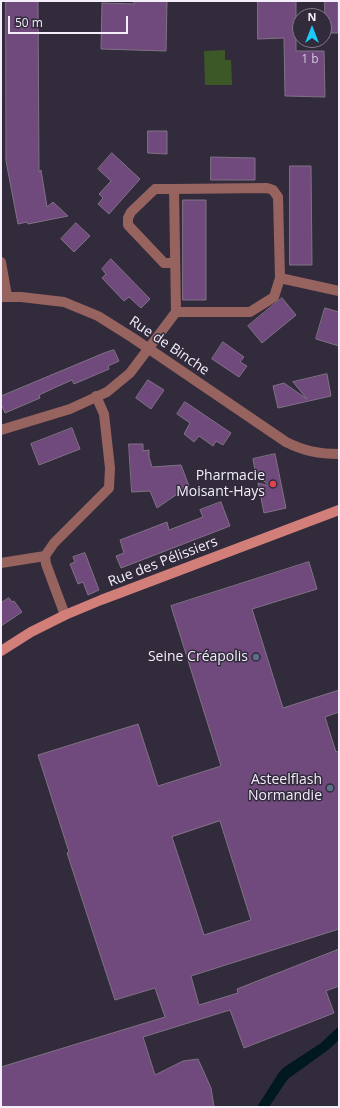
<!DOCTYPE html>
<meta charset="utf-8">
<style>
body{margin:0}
#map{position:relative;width:340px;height:1108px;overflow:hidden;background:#322b3c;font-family:"Open Sans",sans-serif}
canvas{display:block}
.frame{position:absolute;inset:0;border:2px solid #f3eefa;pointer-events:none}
.north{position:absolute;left:292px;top:8px;width:40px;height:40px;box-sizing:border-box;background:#322b3c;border:1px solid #7f7988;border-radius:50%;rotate:0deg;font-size:11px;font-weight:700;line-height:16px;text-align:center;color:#f3eefa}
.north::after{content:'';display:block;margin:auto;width:14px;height:18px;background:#1dc9fc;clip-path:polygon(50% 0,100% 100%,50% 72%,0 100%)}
.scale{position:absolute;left:8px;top:16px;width:120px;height:18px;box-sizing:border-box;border:2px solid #f3eefa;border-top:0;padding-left:5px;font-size:12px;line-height:14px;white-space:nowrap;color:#f3eefa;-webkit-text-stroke:3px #322b3c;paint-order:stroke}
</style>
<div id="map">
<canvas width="340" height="1108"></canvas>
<div class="frame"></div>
<div class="north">N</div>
<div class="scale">50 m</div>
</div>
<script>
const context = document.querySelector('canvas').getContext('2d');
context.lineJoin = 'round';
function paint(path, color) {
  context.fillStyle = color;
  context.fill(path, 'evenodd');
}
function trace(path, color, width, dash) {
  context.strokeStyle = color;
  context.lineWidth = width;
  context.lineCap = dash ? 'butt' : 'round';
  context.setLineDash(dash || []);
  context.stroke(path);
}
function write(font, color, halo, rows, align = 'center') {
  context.font = font + ' "Open Sans",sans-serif';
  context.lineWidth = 3;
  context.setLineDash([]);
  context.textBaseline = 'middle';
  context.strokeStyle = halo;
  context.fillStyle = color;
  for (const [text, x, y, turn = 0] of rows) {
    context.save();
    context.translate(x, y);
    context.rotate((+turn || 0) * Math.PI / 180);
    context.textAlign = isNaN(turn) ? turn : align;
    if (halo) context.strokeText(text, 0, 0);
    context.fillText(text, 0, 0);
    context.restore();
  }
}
const green = new Path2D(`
 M225 50V60H231L232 85H205L204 51Z`);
const water = new Path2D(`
 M339 1026V1040L328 1050 289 1078 285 1083 269 1107H257L278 1074 283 1068 321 1043Z`);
const building = new Path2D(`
 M6 1H38L39 172 41 170 47 207 53 202 68 216 28 224 27 222 18 224 6 161Z
 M134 1H167L166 51 101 49 102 3 134 4Z
 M258 1H296V51H324L325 97 285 96 284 38 258 39Z
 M325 1H338V33H325Z
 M148 131H167V154L148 153Z
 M112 153 140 179 109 214 98 204 103 198 99 194 111 181 98 169Z
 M211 157 255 158V180H211Z
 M290 166H311L312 265H290Z
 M183 200H206V300H183Z
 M76 223 90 236 74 252 61 239Z
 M111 259 150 299 141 308 129 297 124 301 102 278 106 274 102 269Z
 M282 298 296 315 262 343 248 326Z
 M325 308 339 312V346L316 339Z
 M223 342 244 357 240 362 247 366 239 377 212 359Z
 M114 350 119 361 108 366 109 369 74 384 72 380 54 388 39 395 40 398 5 413 1 404V396L104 353Z
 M327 374 331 396 278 408 273 386 284 383 307 399 293 382Z
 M148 380 164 390 151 409 136 398Z
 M185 402 231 433 223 445 216 441 213 446 199 436 194 442 184 434 190 423 177 414Z
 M72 428 80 449 39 465 31 444Z
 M129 444H143V451L149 450V457L152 467 181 465 189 486 157 508 150 491 132 492Z
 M275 454 286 508 264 513 258 483 271 486 256 476 253 459Z
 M221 502 230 526 121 568 116 556 124 553 120 540 167 522 169 530 203 517 200 510Z
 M85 553 99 590 88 595 83 582 78 584 70 564 75 562 73 557Z
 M309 562 317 589 252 609 283 708 339 690V712L325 717 336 752 339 751V929L191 976 199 1005 238 993 237 989 339 949V986L326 991 334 1013 244 1048 230 1010 143 1037 155 1075 183 1061 198 1059 211 1088 214 1107H1V1067L165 1017 155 988 115 1000 67 853 69 852 38 755 138 724 158 786 221 766 171 606ZM220 821 251 920 204 935 172 837Z
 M9 598 12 602 14 601 22 612 1 626V603Z`);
const street = new Path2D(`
 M174 189H155L131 212 128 218V225L164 263H175
 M1 262 7 296
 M280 278 339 291
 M1 297H21L64 302 98 316 133 338 286 442C304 451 319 454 339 454
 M1 430 70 409 107 392 130 373 176 312 174 189 267 188 273 190 278 197 280 278 274 297 250 312H176
 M1 563 45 556
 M65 615 46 564 45 556 54 543 109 488 110 468 104 414 96 396`);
const secondary = new Path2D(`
 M1 651 31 632 65 615 101 600 339 510`);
const markers = [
 [273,484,4,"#e0444e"],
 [256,657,4,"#5c6f8a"],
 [330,788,4,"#5c6f8a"]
];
const numberNames = [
 ["1 b",310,60]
];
const streetNames = [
 ["Rue de Binche",169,346,34],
 ["Rue des Pélissiers",163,562,-21]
];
const poiNames = [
 ["Pharmacie",265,476],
 ["Moisant-Hays",265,492],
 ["Seine Créapolis",248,657],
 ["Asteelflash",322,780],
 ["Normandie",322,796]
];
paint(green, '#3c5827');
paint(water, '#001820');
paint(building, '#714a7d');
trace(building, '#807284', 1);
trace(street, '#97635f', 10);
trace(secondary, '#d27f7a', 10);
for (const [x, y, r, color] of markers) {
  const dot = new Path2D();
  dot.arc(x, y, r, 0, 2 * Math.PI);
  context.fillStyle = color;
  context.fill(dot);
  trace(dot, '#322b3c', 1.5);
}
write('12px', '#d2c5db', null, numberNames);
write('14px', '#f3eefa', '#322b3c', streetNames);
write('14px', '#f3eefa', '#322b3c', poiNames, 'right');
</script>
